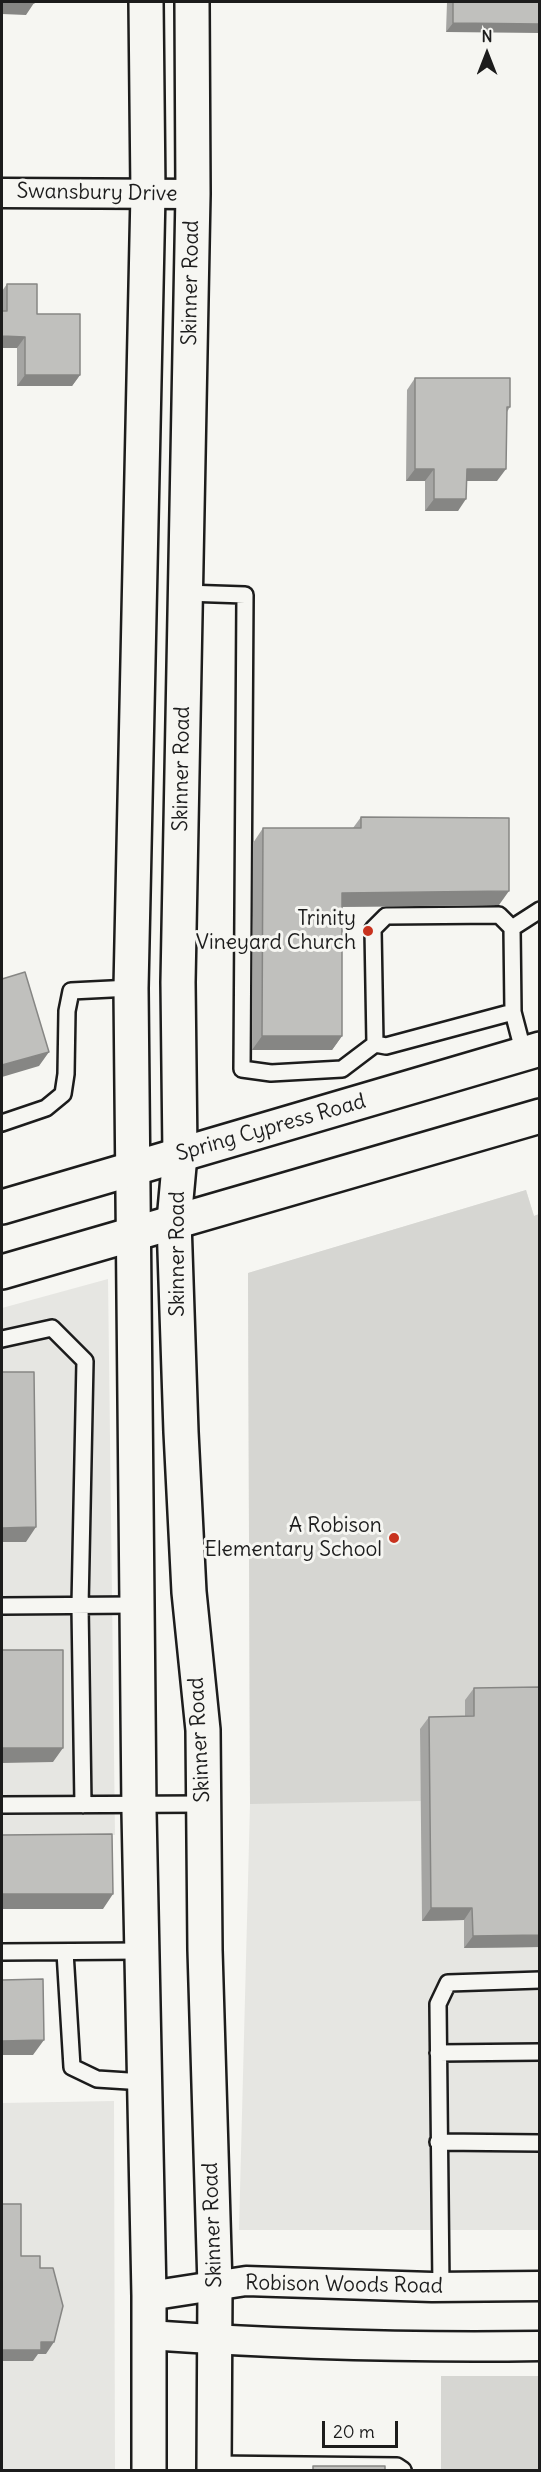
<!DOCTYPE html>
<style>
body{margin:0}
#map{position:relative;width:541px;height:2472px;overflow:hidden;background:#f6f6f2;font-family:Delius,sans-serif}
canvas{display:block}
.frame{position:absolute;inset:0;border:3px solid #1c1c1c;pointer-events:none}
.north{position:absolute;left:457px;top:24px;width:60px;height:60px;-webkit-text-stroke:4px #f6f6f2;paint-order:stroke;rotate:0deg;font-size:16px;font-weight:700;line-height:24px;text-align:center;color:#1c1c1c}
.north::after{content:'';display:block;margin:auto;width:21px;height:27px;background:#1c1c1c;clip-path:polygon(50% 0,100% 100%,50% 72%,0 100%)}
.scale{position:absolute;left:322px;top:2421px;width:76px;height:27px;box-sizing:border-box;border:3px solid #1c1c1c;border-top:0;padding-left:8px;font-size:18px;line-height:21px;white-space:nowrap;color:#1c1c1c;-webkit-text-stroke:4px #f6f6f2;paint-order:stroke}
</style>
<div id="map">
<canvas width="541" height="2472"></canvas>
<div class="frame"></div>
<div class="north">N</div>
<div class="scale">20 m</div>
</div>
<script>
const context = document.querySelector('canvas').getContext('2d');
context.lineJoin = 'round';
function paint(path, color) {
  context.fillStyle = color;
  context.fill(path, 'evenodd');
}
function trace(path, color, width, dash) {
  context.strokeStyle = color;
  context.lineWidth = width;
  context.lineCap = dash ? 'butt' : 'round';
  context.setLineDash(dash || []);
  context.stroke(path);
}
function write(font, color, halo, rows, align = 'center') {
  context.font = font + ' Delius,sans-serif';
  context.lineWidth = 6;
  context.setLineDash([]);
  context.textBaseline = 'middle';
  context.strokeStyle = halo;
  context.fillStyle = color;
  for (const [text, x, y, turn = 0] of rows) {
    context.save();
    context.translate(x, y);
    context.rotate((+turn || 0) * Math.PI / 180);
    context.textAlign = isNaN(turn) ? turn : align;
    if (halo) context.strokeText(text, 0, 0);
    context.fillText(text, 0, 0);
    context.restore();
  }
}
const built = new Path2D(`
 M526 1190 534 1216 540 1214 539 2230H239L250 1804 248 1273Z
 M108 1279 115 1835 2 1837V1308Z
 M114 2101 115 2470H2V2103Z`);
const green = new Path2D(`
 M526 1190 534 1216 539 1214V1699L465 1700V1728L420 1729 421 1801 250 1804 248 1273Z
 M441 2376H539V2470H441Z`);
const service = new Path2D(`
 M185 593 245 595 242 1069 271 1073 342 1069 375 1044
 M512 928 540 910
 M513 1012 386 1046 375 1044 373 929 386 916 499 915 512 928 513 1012 524 1054
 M2 1123 46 1108 63 1094 66 1074 67 1011 71 991 131 988
 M2 1339 52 1328 85 1361 80 1606 83 1805
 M2 1606 136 1605
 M2 1805 204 1804
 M2 1952 142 1951
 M65 1952 72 2067 97 2079 144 2082
 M438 2053 540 2052
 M438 2142 540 2143
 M441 2287 438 2004 448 1983 540 1980
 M213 2464 397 2466 403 2470`);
const minor = new Path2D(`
 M2 193 193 194
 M149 2296 246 2281 432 2287 540 2286
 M148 2335C279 2344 409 2348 540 2346`);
const tertiary = new Path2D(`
 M146 2 148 193 131 988 139 1811 149 2296V2470
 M192 2 193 194 178 982 180 1155 174 1221 181 1432 189 1592 203 1730 205 1950 215 2286 214 2470`);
const primary = new Path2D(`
 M2 1207 540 1049
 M2 1272 540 1116`);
const wall = new Path2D(`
 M447 2H540L446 32Z
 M7 284 37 314 80 375 72 386H17V348H2V291Z
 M415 378 510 407 507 412 497 481H467L458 511H425V481H406L407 390Z
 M361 817 499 905 342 907V1036L332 1050H252L253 843 263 828H353Z
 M474 1688 540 1947 464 1948V1920L422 1921 420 1729 429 1717 465 1716V1700Z`);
const shadedWall = new Path2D(`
 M2 2 34 3 26 15 2 14Z
 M453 23 540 24V33L446 32Z
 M2 336 25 337 17 348H2Z
 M25 375H80L72 386H17Z
 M415 469H434L425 481H406Z
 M467 469H506L497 481H458Z
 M434 499H466L458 511H425Z
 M509 891 499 905 332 907 342 893Z
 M262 1036H342L332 1050H252Z
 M49 1052 39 1066 2 1077V1065Z
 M36 1527 26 1542H2V1528Z
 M2 1748H63L53 1762 2 1763Z
 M2 1894H113L103 1909H2Z
 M431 1908H472L464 1920 422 1921Z
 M540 1935V1947L464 1948 473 1936Z
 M44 2040 33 2055H2V2041Z
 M41 2342H54L46 2354H38L33 2361H2V2350Z`);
const building = new Path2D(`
 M2 2H34V3Z
 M453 2H540V24L453 23Z
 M7 284H37V314H80V375H25V337L2 336V311H7Z
 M415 378H510V407H507L506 469H467L466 499H434V469H415Z
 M361 817 509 818V891L342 893V1036H262L263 828H361Z
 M25 972 49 1052 2 1065V979Z
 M2 1372H34L36 1527 2 1528Z
 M2 1650H63V1748H2Z
 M540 1687V1935L473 1936 472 1908H431L429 1717 474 1716V1688Z
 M112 1834 113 1894H2V1835Z
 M43 1979 44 2040 2 2041V1980Z
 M2 2204H21V2256H40V2268H53L63 2306 54 2342H41V2350H2Z
 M313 2466H385V2470H313Z`);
const markers = [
 [368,931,6,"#c8321e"],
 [394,1538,6,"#c8321e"]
];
const streetNames = [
 ["Swansbury Drive",97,193,1],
 ["Skinner Road",191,283,-89],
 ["Skinner Road",182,769,-89],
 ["Spring Cypress Road",271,1128,-16],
 ["Skinner Road",178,1254,-90],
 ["Skinner Road",200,1740,-93],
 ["Skinner Road",213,2225,-92],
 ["Robison Woods Road",344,2285,1]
];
const poiNames = [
 ["Trinity",356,919],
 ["Vineyard Church",356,943],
 ["A Robison",382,1526],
 ["Elementary School",382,1550]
];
paint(built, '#e6e6e2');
paint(green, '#d6d6d2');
trace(service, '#1c1c1c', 20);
trace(minor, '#1c1c1c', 33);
trace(tertiary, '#1c1c1c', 38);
trace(primary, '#1c1c1c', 38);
trace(service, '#f6f6f2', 15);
trace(minor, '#f6f6f2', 28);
trace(tertiary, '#f6f6f2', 33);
trace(primary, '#f6f6f2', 33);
paint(wall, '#a5a5a3');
paint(shadedWall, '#868684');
paint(building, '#c0c0bd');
trace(building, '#868684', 1.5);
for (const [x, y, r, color] of markers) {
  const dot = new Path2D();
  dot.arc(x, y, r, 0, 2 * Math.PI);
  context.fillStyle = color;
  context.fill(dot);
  trace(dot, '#f6f6f2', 2);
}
write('21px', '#1c1c1c', '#f6f6f2', streetNames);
write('21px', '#1c1c1c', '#f6f6f2', poiNames, 'right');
</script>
